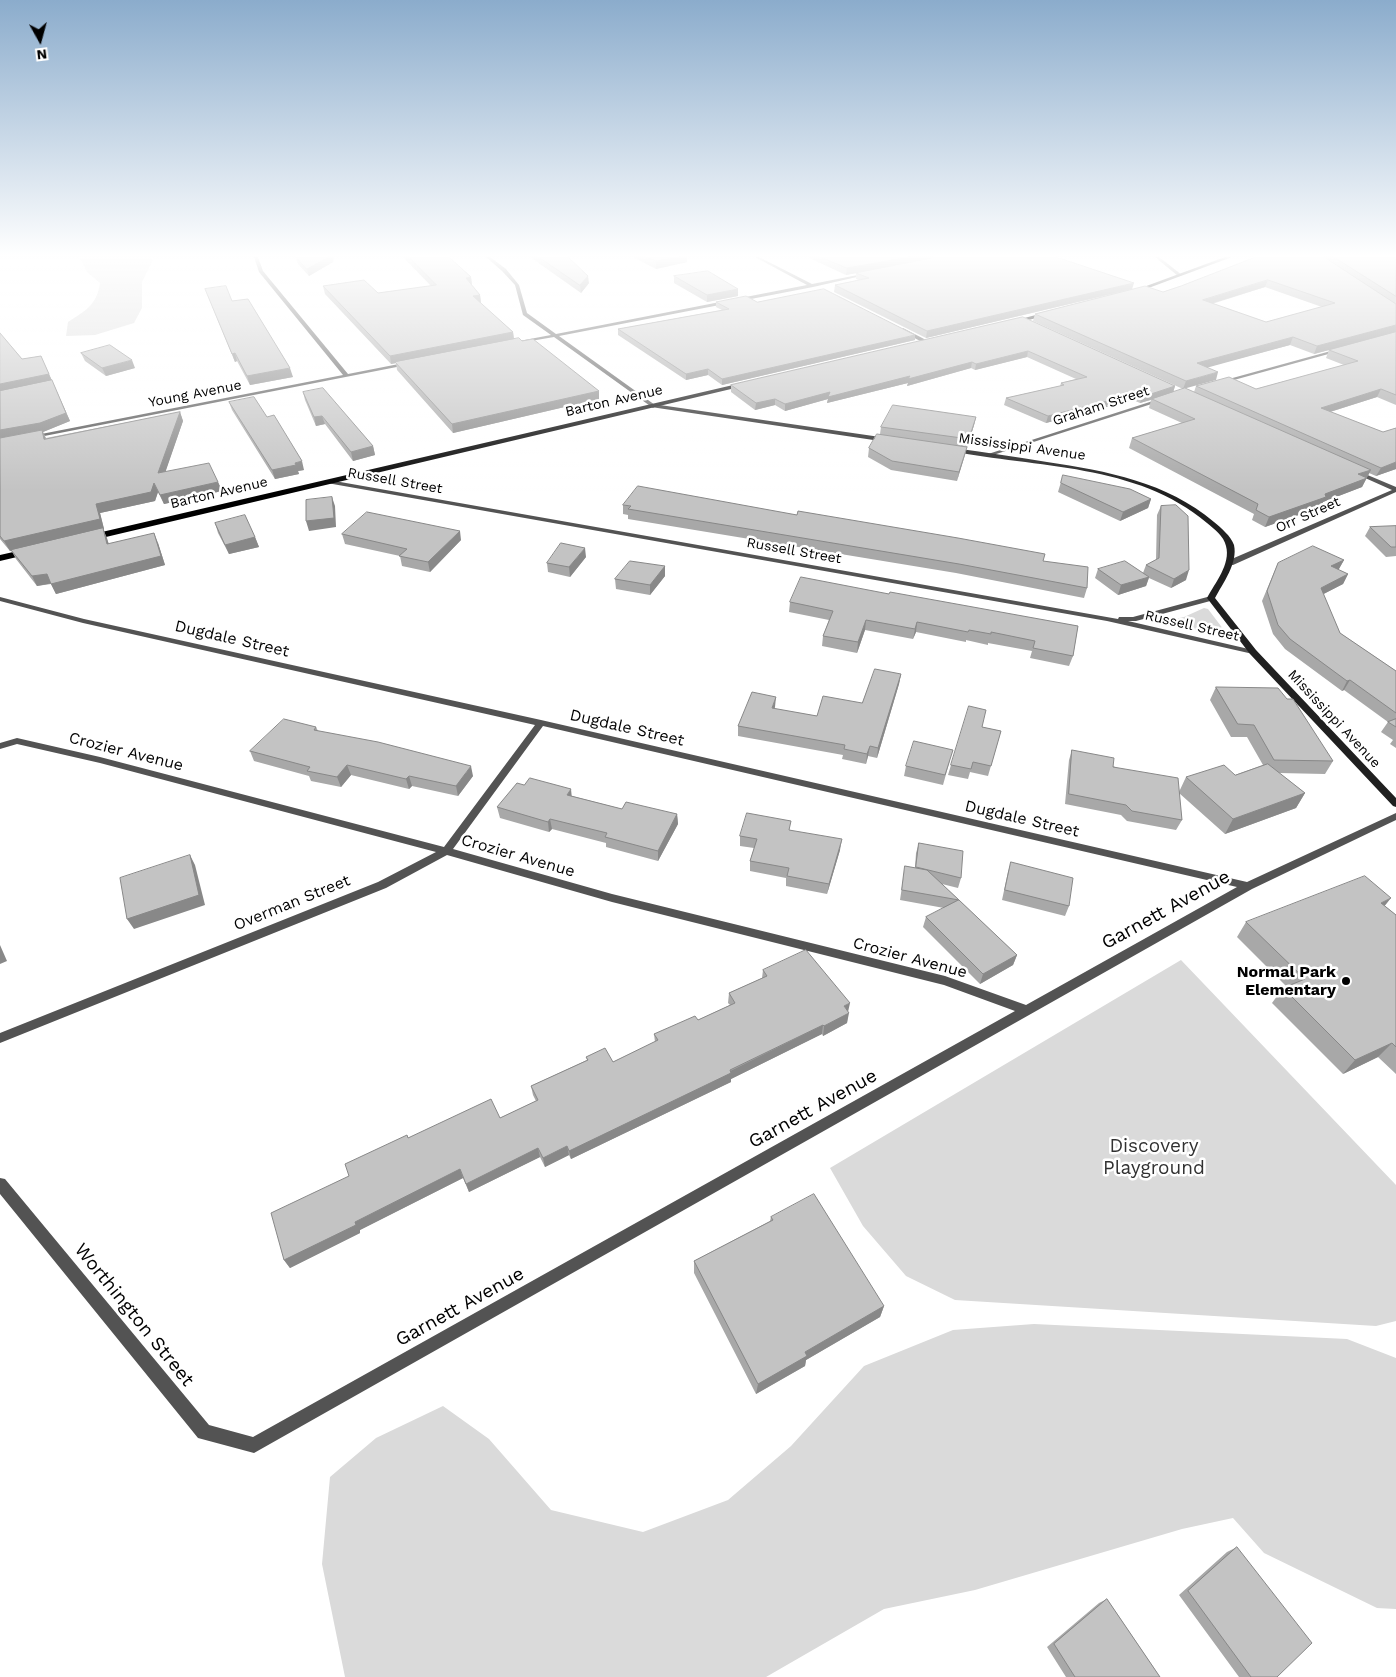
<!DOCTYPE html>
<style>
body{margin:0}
#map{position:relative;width:1396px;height:1677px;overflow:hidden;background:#fff;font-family:"Work Sans",sans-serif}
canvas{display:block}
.north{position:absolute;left:15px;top:15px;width:50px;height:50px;-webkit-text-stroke:4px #fff;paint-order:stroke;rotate:173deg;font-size:14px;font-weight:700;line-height:20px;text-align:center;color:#000}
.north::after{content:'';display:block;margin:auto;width:18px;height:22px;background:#000;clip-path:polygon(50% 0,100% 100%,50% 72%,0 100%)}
</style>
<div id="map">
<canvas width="1396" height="1677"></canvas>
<div class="north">N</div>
</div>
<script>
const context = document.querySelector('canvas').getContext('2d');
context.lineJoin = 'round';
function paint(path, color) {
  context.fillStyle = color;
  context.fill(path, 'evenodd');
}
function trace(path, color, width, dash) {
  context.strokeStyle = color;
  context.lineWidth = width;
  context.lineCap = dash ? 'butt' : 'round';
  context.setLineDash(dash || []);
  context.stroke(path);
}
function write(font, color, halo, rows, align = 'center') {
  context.font = font + ' "Work Sans",sans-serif';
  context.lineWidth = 5;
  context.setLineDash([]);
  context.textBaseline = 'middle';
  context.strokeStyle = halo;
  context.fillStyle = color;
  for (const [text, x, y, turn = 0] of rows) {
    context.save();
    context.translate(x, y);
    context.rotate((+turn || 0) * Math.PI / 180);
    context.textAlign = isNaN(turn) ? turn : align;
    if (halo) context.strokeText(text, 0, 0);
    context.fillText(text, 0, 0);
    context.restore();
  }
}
const green = new Path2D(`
 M82 257H152L153 260 142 282V308L134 323 95 335 66 336 68 322C85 311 97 305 100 283L87 272 80 258Z
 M1204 608 1208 609 1230 638 1226 640 1211 634 1165 621 1184 617Z
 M1181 960 1396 1185V1321L1376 1326 955 1300 906 1276 863 1226 830 1168Z
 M1034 1324 1347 1339 1396 1358V1609L1377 1608 1264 1553 1233 1518 1182 1529 975 1590 884 1609 766 1677H345L322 1564 330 1477 376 1438 443 1406 489 1439 551 1510 643 1532 728 1500 791 1446 864 1366 953 1330Z`);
const street = new Path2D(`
 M254 257H258L263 271 348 374 409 362 412 364 29 439V437L31 436 343 375 259 272Z
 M486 257H490L506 269 519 285 527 313 556 334 807 285 755 257H759L812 284 868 273 870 274 813 287 559 336 655 405 656 406 653 408 554 337 519 343V341L551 335 523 315 515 285 502 271Z
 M1155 257H1159L1182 275 1178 276Z
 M903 328 928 341 929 342 924 343 901 331Z
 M1338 349 1343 350 1223 383 1218 382Z
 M1159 399 1164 400 990 456 985 455Z
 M1354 471H1358L1396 487V492L1233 565H1227V561L1392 490 1354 473Z
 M329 480 1118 619 1119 617H1133L1211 596 1215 598 1214 600 1136 621H1128L1253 650 1257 652 1253 654 1107 621 327 483V481Z
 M0 597 84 619 541 720 1247 882 1396 813V820L1252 889 254 1453 198 1438 0 1194V1178L5 1179 209 1425 253 1437 1015 1011 944 985 612 902 447 855 386 888 0 1043V1033L378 882 436 852 100 763 17 744 0 749V743L17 738 100 757 444 847 535 725 83 623 0 601ZM543 726 1237 887 1026 1005 945 976 612 894 453 849Z`);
const secondary = new Path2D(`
 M653 404 887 438 890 440 887 442 651 407 650 406Z
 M953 448C985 452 1016 457 1047 462 1107 471 1167 482 1214 522 1221 528 1231 536 1234 545 1238 563 1223 583 1215 598L1256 650 1396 798V807L1393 806 1250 654 1207 598C1215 583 1231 564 1226 546 1224 536 1214 529 1207 523 1137 463 1036 468 951 451V449Z`);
const primary = new Path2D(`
 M1225 257H1232L1135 293 1130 292Z
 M1051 311 1053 314 1012 324 1009 322Z
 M746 382 749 384 748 385 89 541 85 538 89 535Z
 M31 548 35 551 34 553 0 561V555Z`);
const wall = new Path2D(`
 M296 257 333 262 309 276 298 264Z
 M403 257H449L471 277 472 285H471L480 295 481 303H480L513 332 514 339 522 341 599 391V399L453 433 397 370 396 363 391 364 325 294 323 286 378 293 431 286Z
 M530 257H568L589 283 581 293Z
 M633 257H687V262L656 269Z
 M807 257H1056L1133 289 1163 292 1181 286 1256 257H1396V332L1314 354 1290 345 1207 367 1185 388 1194 392 1196 386 1256 389 1344 365 1326 358 1329 350 1396 332V405L1377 397 1330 412 1383 432 1396 428V469L1376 476 1369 473 1362 487 1323 502 1321 507 1265 527 1252 520 1254 514 1129 448 1132 438 1182 423 1149 408 1151 400 1140 403 1133 400 1046 423 1004 405 1006 398 1060 386 1061 383 1076 379 1027 357 975 370 971 368 907 386 908 383 827 403 828 399 785 411 775 405 755 410 731 392V385L1023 317 1175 386 1173 392 1183 389 1033 321 1035 314 1117 293 926 338 834 292 835 285 859 280 856 279V273L846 275ZM1265 287 1322 307 1266 322 1212 304Z
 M674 276 738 296 707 302 674 283Z
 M205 289 232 301 293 377 250 385 237 361 235 362Z
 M716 302H757L915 340 722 385 708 375 686 380 618 335V329L722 310 716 307Z
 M0 333 22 359 41 356 70 421 43 432 46 438 180 412 183 421 165 472 218 482 222 491 164 504 158 492 155 501 100 513 104 529H103L109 544 158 543 165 565 56 594 51 584 37 586 16 559 11 550 10 551 0 539Z
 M81 353 135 368 106 376 85 361Z
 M303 392 373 446 375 455 353 461 325 424 316 426 305 400Z
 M229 402 304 470 298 471 299 474 275 479 232 410Z
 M976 417 974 425 967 448H966L957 481 891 470 868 457 869 448 880 434 881 427Z
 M1063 475 1151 499 1148 508 1120 521 1058 492Z
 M623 505 1043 561 1087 588 1084 598 956 573 628 519V515L623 514Z
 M1161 506 1186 580 1171 588 1149 578 1146 586 1118 595 1095 578 1098 569 1143 573 1146 565 1156 560 1157 515Z
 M215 523 255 537 259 547 229 554 218 533Z
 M1396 526V556L1386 557 1365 536 1370 527Z
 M342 534 461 540 430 572 402 566 400 556 345 544Z
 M586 557 570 577 548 572 547 563Z
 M1344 560 1338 570 1348 574 1343 584 1323 594 1340 633 1396 671V748L1390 744 1393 740 1381 732 1388 722 1344 690 1342 691 1285 649 1273 634 1262 601 1278 563Z
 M665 566V576L650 595 616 589 615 579Z
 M889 594 1078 626 1073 656 1069 666 1030 658 1032 651 988 643V645L966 640V642L916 632 913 639 865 630 857 653 822 646 823 636 829 620 789 612 790 602Z
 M901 674 899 684 877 758 868 756 866 764 842 759 843 755 738 736V726L775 707 774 709 817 716 862 703Z
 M1216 687 1333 761 1325 774 1279 773 1305 793 1296 808 1225 834 1179 793 1182 820 1176 830 1127 821 1121 815 1065 804 1069 760 1072 750 1179 792 1186 777 1235 775 1263 765 1247 737H1231L1210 700Z
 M316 727 318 731 473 776 458 796 412 786 409 789 351 775 341 787 311 781 309 776 254 761 250 751Z
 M982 727 1001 731 988 776 970 772 968 779 948 775 951 765Z
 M950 760 943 785 904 776 906 766Z
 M572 796 622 809 677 814 678 824 658 861 606 847V843L552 829 549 832 500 818 497 807Z
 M790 830 840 850 827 894 786 886V878L750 871V861L754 848 740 846V836Z
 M919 843 961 878 958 888 942 884 1017 955 1013 965 980 984 923 927 926 917 944 908 900 900 905 866 915 868 916 853Z
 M1011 862 1069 906 1065 916 1002 900 1008 872Z
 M1385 906 1396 915V1074L1378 1057 1343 1074 1272 1003 1283 988 1287 987 1237 937 1246 922Z
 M763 970 848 1012 847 1023 823 1036 822 1034 731 1079V1082L571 1159 569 1155 545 1167 540 1157 469 1192 463 1178 360 1230V1233L290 1268 284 1260 349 1176 408 1138 500 1118 536 1101 533 1095 531 1086 587 1060 586 1057 613 1062 655 1042 654 1034 698 1020 730 1005 728 1003 729 993 762 978Z
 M771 1217 884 1306 880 1317 806 1360 805 1366 756 1394 694 1273V1261L770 1221Z
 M1237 1547 1277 1677H1239L1179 1595 1227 1552Z
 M1107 1599 1160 1677H1066L1047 1647 1099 1603Z`);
const shadedWall = new Path2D(`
 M329 257H334L333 262 309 276 307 269Z
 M681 257H687V262L656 269V261Z
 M910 257H942L846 275 847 268Z
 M588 276 589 283 581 293 580 285Z
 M471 277 472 285 467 286 466 278Z
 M1268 280 1265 287 1200 307 1203 300Z
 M1134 283 1132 289 926 338 927 331Z
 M738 289V296L707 302V295Z
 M480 295 481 303 474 304 473 296Z
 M1396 325V332L1314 354 1317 346Z
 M513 332 514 340 391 364 390 356Z
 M915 335V340L722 385V379Z
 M1293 337 1290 345 1195 371 1197 363Z
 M1028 351 1027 357 975 370 976 364Z
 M235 353 237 361 235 362 232 354Z
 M132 360 135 368 106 376 102 368Z
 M972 362 971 368 907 386 908 383 827 403 828 399 785 411V404L830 392Z
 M290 368 293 377 250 385 247 376Z
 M708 369V375L686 380V374Z
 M1218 372 1216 380 1183 389 1186 381Z
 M49 374 70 421 43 432 46 439 0 440V384Z
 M1175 386 1173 393 1140 403 1142 397Z
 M1381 389 1377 397 1317 416 1321 408Z
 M599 391V399L453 433 452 424Z
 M1135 394 1133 400 1046 423 1048 416Z
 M775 399V405L755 410 756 403Z
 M180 412 183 421 162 482 158 473Z
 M322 416 325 424 316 426 314 417Z
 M976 417 974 425 967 448 969 439Z
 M373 446 375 455 353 461 351 452Z
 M967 447 965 455 957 481 959 472Z
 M302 461 304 470 298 471 299 474 275 479 272 470 295 463Z
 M1396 462V469L1376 476 1381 468Z
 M1371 470 1362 487 1323 502 1321 507 1265 527 1269 517 1325 494 1358 474Z
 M218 482 222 491 164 504 160 495Z
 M154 483 158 492 155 501 100 513 104 529H103L107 538 111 554 107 544 103 529 10 551 4 541 96 504Z
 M332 497 335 506 336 527 309 531 306 521Z
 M1151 499 1148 508 1120 521 1123 512Z
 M460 531 461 540 430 572 428 562Z
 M154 533 158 543 165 565 56 594 51 584Z
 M255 537 259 547 229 554 225 545Z
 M585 548 586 557 570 577 569 567Z
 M1344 560 1339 569 1326 576 1331 566Z
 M665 566V576L650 595V585Z
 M1189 570 1186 580 1171 588 1174 579Z
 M47 574 53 583 37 586 32 576Z
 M1348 574 1343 584 1316 598 1321 588Z
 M1149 577 1146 586 1118 595 1121 585Z
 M866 620 865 630 857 653 858 642Z
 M917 622 916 632 913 639 915 629Z
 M901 674 899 684 877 758 878 748Z
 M1350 680 1344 690 1342 691 1347 681Z
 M776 697 775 707 771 718 772 708Z
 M870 746 868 756 866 764 867 754Z
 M347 765 351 775 341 787 337 777Z
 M471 766 473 776 458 796 456 786Z
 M409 776 412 786 409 789 406 779Z
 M571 789 572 799 567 795Z
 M1305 793 1296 808 1225 834 1233 819Z
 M677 814 678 824 658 861V851Z
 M550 819 552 829 549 832 548 822Z
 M842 839 840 850 827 894 829 884Z
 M190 855 195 865 205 905 134 929 127 919Z
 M1391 898 1379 913 1381 903Z
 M0 945 7 961 0 964Z
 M1017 955 1013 965 980 984 983 974Z
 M850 1003 848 1012 844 1006Z
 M849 1013 847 1023 823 1036 824 1026Z
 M823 1025 822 1034 731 1079V1082L571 1159 569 1151Z
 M1392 1043 1378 1057 1343 1074 1355 1060Z
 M567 1146 569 1155 545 1167 543 1158Z
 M538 1148 540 1157 469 1192 466 1184Z
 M460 1169 463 1178 360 1230V1233L290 1268 284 1260 355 1222Z
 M884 1306 880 1317 806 1360 805 1366 756 1394 758 1384 805 1352Z`);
const building = new Path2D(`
 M296 257H329L307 269Z
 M409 257H449L471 277 466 278 480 295 473 296 513 332 390 356 323 286 364 280 378 293 436 285Z
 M539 257H568L588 276 580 285Z
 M647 257H681L656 261Z
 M821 257H910L847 268Z
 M937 257H1056L1134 283 927 331 835 285 869 278 856 273Z
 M1256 257H1324L1396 304V325L1317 346 1293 337 1197 363 1218 372 1186 381 1035 314 1145 286 1163 292 1181 286ZM1268 280 1335 303 1266 322 1203 300Z
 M1334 257H1396V296Z
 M708 271 738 289 707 295 674 276Z
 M226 286 232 301 248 299 290 368 247 376 235 353 232 354 205 289Z
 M824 289 915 335 722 379 708 369 686 374 618 329 729 309 716 302 746 296 757 302Z
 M1023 317 1175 386 1142 397 1135 394 1048 416 1006 398 1064 385 1061 383 1087 377 1028 351 976 364 972 362 908 379 910 376 828 397 830 392 785 404 775 399 756 403 731 385Z
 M1396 332V395L1381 389 1321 408 1383 432 1396 428V462L1381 468 1196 386 1229 377 1256 389 1358 361 1329 350Z
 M0 333 22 359 41 356 49 374 0 384Z
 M519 338 522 341 533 339 599 391 452 424 395 362Z
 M110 345 132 360 102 368 81 353Z
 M52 380 66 413 40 423 0 430V391Z
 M323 388 373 446 351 452 322 416 314 417 303 392Z
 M1185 388 1371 470 1358 474 1367 478 1325 494 1326 497 1269 517 1256 510 1258 504 1132 438 1195 419 1152 399Z
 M254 397 267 417 274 415 302 461 295 463 296 465 272 470 229 402Z
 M893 405 976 417 969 439 881 427Z
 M180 412 158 473 209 463 218 482 160 495 154 483 151 492 96 504 100 519 4 541 0 536V438L42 430 44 439Z
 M877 434 967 447 959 472 892 461 869 448Z
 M1063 475 1130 489 1151 499 1123 512 1061 483Z
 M638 486 797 515 798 511 958 538 1045 554 1043 561 1088 567 1087 588 959 564 628 509 631 506 623 505Z
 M332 497 334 518 306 521V500Z
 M1176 505 1188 516 1189 570 1174 579 1146 565 1159 558 1161 506Z
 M367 512 460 531 428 562 399 556 407 549 342 534Z
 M245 515 255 537 225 545 215 523Z
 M1396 526V547H1391L1370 527Z
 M103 528 107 544 154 533 161 556 51 584 47 574 32 576 11 550Z
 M561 543 585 548 569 567 547 563Z
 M1313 546 1344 560 1331 566 1348 574 1321 588 1340 633 1396 671V713L1350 680 1347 681 1290 639 1278 625 1267 591 1278 563Z
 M630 561 665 566 650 585 615 579Z
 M1125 561 1149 577 1121 585 1098 569Z
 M801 577 889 594 890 592 1078 626 1073 656 1033 648 1035 641 991 632V634L969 630 968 632 917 622 915 629 866 620 858 642 823 636 833 611 790 602Z
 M875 669 901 674 878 748 870 746 867 754 844 749 845 745 738 726 752 692 776 697 772 708 817 716 823 696 862 703Z
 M1216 687 1278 688 1287 699H1293L1333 761 1274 760 1254 725 1238 724Z
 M969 706 986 710 982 727 1001 731 991 766 973 762 971 769 951 765Z
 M284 719 316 727 314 730 378 742 471 766 456 786 409 776 406 779 347 765 337 777 307 771 310 767 250 751Z
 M1396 719V727L1388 722Z
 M914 741 953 750 945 775 906 766Z
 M1072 750 1114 758 1113 767 1178 778 1182 820 1132 811 1126 805 1069 794Z
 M1268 764 1305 793 1233 819 1186 777 1224 765 1235 775Z
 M530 778 571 789 567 795 622 809 626 802 677 814 658 851 605 837 607 833 550 819 548 822 497 807 517 783 524 785Z
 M747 813 791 821 789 830 842 839 829 884 787 876 789 868 750 861 757 839 740 836Z
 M919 843 963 851 961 878 916 867Z
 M190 855 199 895 127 919 120 878Z
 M1011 862 1073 878 1069 906 1005 890Z
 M905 866 927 870 959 900 902 890Z
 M1365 876 1391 898 1381 903 1396 915V1047L1392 1043 1355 1060 1283 988 1305 979 1246 922Z
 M959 900 1017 955 983 974 926 917Z
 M806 950 850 1003 844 1006 849 1013 824 1026 823 1025 730 1070 731 1073 569 1151 567 1146 543 1158 538 1148 466 1184 460 1169 355 1222 356 1225 284 1260 271 1213 349 1176 345 1164 407 1135 408 1138 491 1099 500 1118 538 1100 531 1086 588 1060 586 1057 605 1048 613 1062 658 1040 654 1034 695 1016 698 1020 735 1003 729 993 767 976 763 970Z
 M814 1194 884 1306 805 1352 807 1356 758 1384 694 1261 773 1220 771 1217Z
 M1237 1547 1312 1643 1277 1677H1251L1188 1591Z
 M1107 1599 1160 1677H1075L1054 1644Z`);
const markers = [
 [1346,981,5,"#000"]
];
const farStreetnames = [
 ["Young Avenue",195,394,-11],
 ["Barton Avenue",614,401,-13],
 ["Graham Street",1101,406,-18],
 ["Mississippi Avenue",1022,447,8],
 ["Russell Street",395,481,10],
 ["Barton Avenue",219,493,-13],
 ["Orr Street",1308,515,-24],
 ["Russell Street",794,551,10],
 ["Russell Street",1192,626,13],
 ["Mississippi Avenue",1334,719,47]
];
const streetNames = [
 ["Dugdale Street",232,639,13],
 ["Dugdale Street",627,728,13],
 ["Crozier Avenue",126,752,14],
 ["Dugdale Street",1022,819,13],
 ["Crozier Avenue",518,856,16],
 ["Overman Street",292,903,-22],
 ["Crozier Avenue",910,958,15]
];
const poiNames = [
 ["Normal Park",1336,972],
 ["Elementary",1336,990]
];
const nearStreetnames = [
 ["Garnett Avenue",1166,910,-29],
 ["Garnett Avenue",813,1109,-29],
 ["Garnett Avenue",460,1307,-29],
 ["Worthington Street",134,1315,51]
];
const nearParknames = [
 ["Discovery",1154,1146],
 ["Playground",1154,1168]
];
paint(green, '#dadada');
paint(street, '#535353');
paint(secondary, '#202020');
paint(primary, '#000');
paint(wall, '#a8a8a8');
paint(shadedWall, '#888');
paint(building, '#c3c3c3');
trace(building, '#888', 1);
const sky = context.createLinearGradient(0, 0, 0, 491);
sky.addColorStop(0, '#8baccc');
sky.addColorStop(0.52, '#fff');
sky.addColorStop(1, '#ffffff00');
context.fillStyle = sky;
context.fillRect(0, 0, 1396, 491);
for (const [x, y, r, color] of markers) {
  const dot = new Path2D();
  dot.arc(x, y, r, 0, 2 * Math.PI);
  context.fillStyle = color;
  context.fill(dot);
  trace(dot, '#fff', 2);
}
write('14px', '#000', '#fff', farStreetnames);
write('16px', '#000', '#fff', streetNames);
write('bold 16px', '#000', '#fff', poiNames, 'right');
write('19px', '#000', '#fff', nearStreetnames);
write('19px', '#313131', '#fff', nearParknames);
</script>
